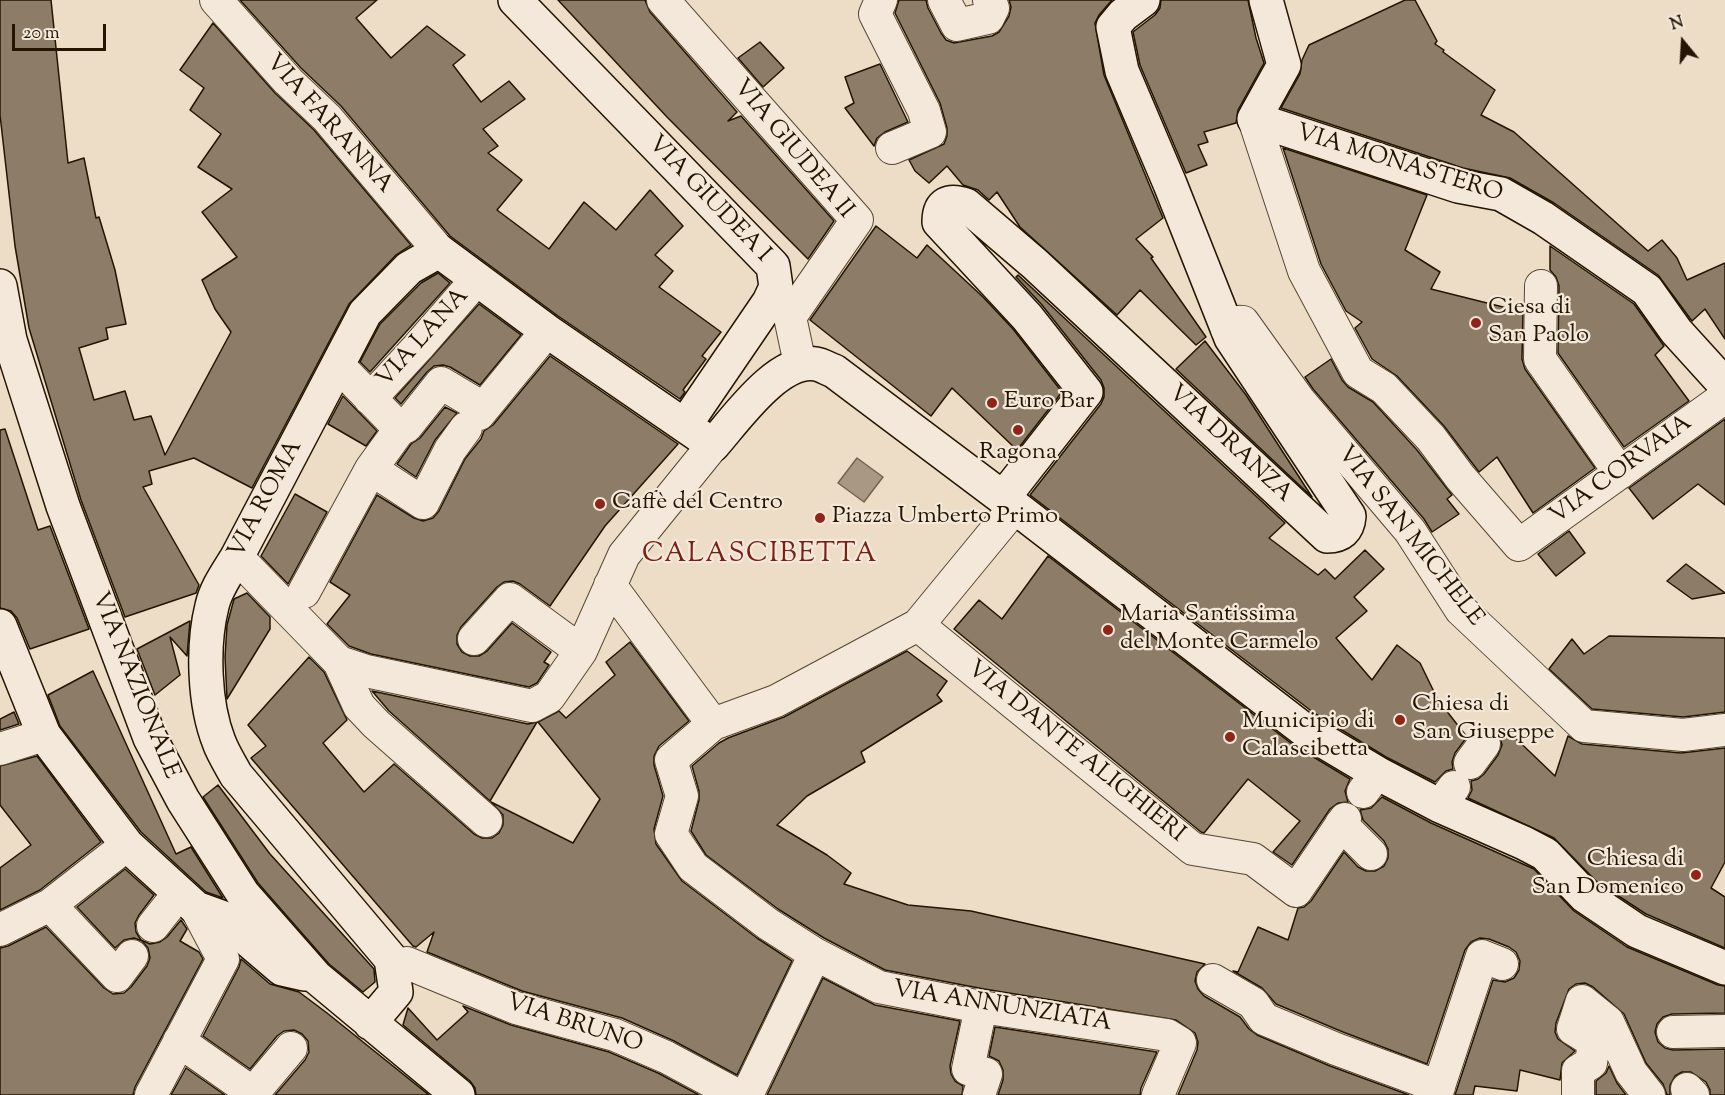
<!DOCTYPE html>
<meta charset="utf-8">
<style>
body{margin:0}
#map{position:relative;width:1725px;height:1095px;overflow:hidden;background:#eddcc6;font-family:"Sorts Mill Goudy",serif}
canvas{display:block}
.north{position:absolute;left:1653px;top:12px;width:60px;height:60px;-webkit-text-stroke:4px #f3e8da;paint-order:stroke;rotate:342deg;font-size:16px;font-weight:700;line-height:24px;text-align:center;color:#241501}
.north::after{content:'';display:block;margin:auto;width:21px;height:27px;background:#241501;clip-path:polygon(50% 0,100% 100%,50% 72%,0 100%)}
.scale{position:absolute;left:12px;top:24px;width:94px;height:27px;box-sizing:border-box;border:3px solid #241501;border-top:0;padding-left:8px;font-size:18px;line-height:21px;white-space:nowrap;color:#241501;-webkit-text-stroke:4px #f3e8da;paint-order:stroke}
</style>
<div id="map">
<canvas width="1725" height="1095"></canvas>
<div class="north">N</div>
<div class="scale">20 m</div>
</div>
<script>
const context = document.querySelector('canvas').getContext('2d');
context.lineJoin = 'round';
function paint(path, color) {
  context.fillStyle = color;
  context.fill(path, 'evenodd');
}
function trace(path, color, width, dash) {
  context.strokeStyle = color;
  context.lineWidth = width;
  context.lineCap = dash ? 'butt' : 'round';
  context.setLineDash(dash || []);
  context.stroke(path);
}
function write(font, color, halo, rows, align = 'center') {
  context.font = font + ' "Sorts Mill Goudy",serif';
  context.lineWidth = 4.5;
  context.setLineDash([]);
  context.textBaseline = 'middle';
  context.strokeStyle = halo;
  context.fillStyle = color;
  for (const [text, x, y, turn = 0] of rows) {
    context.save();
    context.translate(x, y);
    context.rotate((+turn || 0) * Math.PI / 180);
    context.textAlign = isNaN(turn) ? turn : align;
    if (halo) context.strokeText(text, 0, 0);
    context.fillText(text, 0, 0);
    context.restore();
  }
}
const water = new Path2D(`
 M857 458 883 477 864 502 838 483Z`);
const building = new Path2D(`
 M0 0H51L68 163 84 158 96 218 99 217 115 270 126 324 106 328 108 339 79 348 94 400 125 391 134 420 151 416 165 455 231 332 215 309 202 280 237 257 202 212 232 189 198 167 221 134 190 110 204 88 180 70 213 23 275 93 314 130 411 245 396 255 349 304 252 488 194 458 149 471 152 484 143 487 199 585 196 593 125 617 81 500 29 328 15 246 0 115Z
 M240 0H377L356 18 391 58 427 26 465 55 453 65 481 102 509 81 525 99 483 129 498 146 488 153 522 180 497 210 549 249 584 202 616 230 650 190 683 226 655 255 673 271 659 287 721 332 702 356 706 359 683 390 685 392 680 399 558 316 450 236 341 106 301 68Z
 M558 0H645L650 12 737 112 728 121 741 116 834 221 808 259 667 117Z
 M899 0H926L928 8 941 33 946 40 954 43 992 36 999 32 1009 16 1011 7 1009 0H1112L1099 15 1095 23 1104 75 1163 218 1136 239 1153 257 1151 258 1206 337 1196 345 1140 290 1117 315 1020 227 997 192 989 200 978 190 963 185 947 166 929 183 915 171 909 160 944 144 947 136V128L940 103 895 13Z
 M1161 0H1248L1256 38 1264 63 1238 110 1236 123 1204 132 1208 142 1198 145 1207 165 1186 173 1140 65 1133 32 1155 15 1160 8Z
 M1405 0H1415L1437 41 1435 44 1444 50 1443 52 1495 90 1481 115 1514 132 1648 251 1662 240 1677 258 1687 280 1725 263V339L1705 309 1692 321 1658 275 1554 203 1510 178 1463 168 1281 108 1300 74 1302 60 1309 45Z
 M760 42 784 68 763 87 738 58Z
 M880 64 908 122 885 132 877 138 874 146 845 108 854 103 845 77Z
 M1283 148 1427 195 1405 250 1440 272 1431 289 1523 312 1522 359 1525 369 1595 468 1533 513 1497 457 1479 472 1444 426 1397 376 1372 359 1355 328 1362 322 1346 311 1321 264Z
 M876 226 917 258 927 245 983 297 1013 329 1062 392 1017 450 952 388 931 416 810 320Z
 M1550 246 1634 304 1664 346 1655 355 1689 401 1624 447 1558 353 1559 286 1556 277 1550 270Z
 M438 273 450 283 370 372 360 362 380 324 421 283Z
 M1018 275 1285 523 1269 538 1318 575 1325 569 1335 579 1365 550 1384 569 1354 597 1367 611 1336 638 1372 680 1397 645 1420 663 1438 700 1467 737 1455 753 1452 762 1453 769 1446 771 1435 782 1386 757 1314 713 1030 495 1101 404 1104 397V388L1101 380 1042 305 1016 277Z
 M479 304 521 335 480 385 450 367 443 365 434 366 427 372 401 404 395 398Z
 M1205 341 1246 395 1312 497 1176 369Z
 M550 356 678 444 605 526 550 606 520 584 513 581 504 582 497 587 461 627 457 635V644L462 652 470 656H479L487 651 512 623 551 652 544 662 549 665 537 683 529 687 371 654 349 646 327 624 350 595 330 582 377 495 414 518 423 521 433 518 439 511 465 459 481 439 484 431 493 425Z
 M1331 359 1342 380 1348 387 1373 402 1417 450 1452 495 1447 499 1459 514 1432 532 1424 519 1313 389 1305 377Z
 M343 396 377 431 366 446 328 424Z
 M445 407 457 413 435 440 416 477 397 464 411 444 420 438Z
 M1725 419V505L1698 484 1653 519 1629 488Z
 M5 429 38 530 50 526 89 629 30 649 17 618 11 611 0 608V430Z
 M295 494 327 512 288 584 261 556Z
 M1569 531 1585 553 1556 576 1538 554Z
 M1048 556 1292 744 1350 779 1345 791 1348 802 1338 803 1330 809 1292 865 1273 852 1300 821 1248 779 1204 833 1201 832 954 629 979 600 1002 619Z
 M1686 564 1725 593 1692 599 1667 581Z
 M247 593 270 617V629L227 699 225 657 227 625 234 599Z
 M190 621 187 656 170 637 180 675 155 695 137 649Z
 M1609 636 1725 638V712L1683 717 1592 709 1549 669 1572 639 1584 654Z
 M630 642 689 721 659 746 654 756V765L663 796 654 829 656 844 682 881 757 938 792 961 737 1075 674 1041 622 1018 522 991 427 952 434 932 416 947 413 946 251 758 266 746 248 725 309 657 324 672 347 720 323 743 364 792 394 764 474 834 482 838H492L499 833 503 825V815L491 802 573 843 600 799 538 722 559 711 566 718 593 694 615 675 606 662Z
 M907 651 947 681 937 695 942 701 861 752 865 762 807 796 777 825 827 855 851 873 844 884 908 905 971 911 1205 964 1197 972 1195 981 1198 989 1204 996 1240 1017 1249 1029 1257 1035 1330 1066 1409 1095H1178L1197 1050 1198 1042 1195 1033 1176 1020 984 989 885 970 824 938 778 909 706 855 691 831 699 800V791L692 766 719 743 728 738 784 717Z
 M93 671 176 854 191 847 223 898 206 892 141 832 60 726 48 695Z
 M372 691 528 724 537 722 490 801 389 711Z
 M14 712 19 724 0 730V719Z
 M1506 729 1555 776 1568 736 1582 744 1681 753 1725 748V862L1711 888 1725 897V948L1646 914 1597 882 1554 838 1468 798 1472 790 1471 781 1478 779 1484 774 1498 755 1502 745 1500 737Z
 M37 756 101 842 40 890 0 910V868L31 845 0 805V766Z
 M218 785 270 854 374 969 375 982 363 992 329 964 258 883 203 797Z
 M1382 797 1431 823 1534 869 1574 911 1627 947 1718 985 1725 986V1013L1672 1014 1663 1017 1657 1024 1655 1032 1658 1042 1665 1048 1673 1050 1725 1049V1095H1710V1090L1706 1082 1691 1072H1682L1675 1076 1670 1085V1095H1667L1663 1084 1646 1063 1624 1014 1593 987 1585 983 1576 984 1569 989 1556 1023 1555 1032 1558 1039 1575 1051 1562 1063 1560 1080 1520 1070 1517 1091 1475 1086 1473 1095H1455L1493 980 1505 982 1514 978 1519 970 1520 961 1516 952 1509 947 1489 939 1480 938 1471 942 1465 950 1427 1064 1343 1032 1276 1004 1262 988 1233 971 1238 972 1258 927 1288 940 1298 908 1304 907 1311 901 1344 852 1358 867 1366 871H1375L1384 866 1388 858V849L1384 841 1363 820 1360 810 1371 808Z
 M125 869 154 895 139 915 135 923 136 932 141 940 150 944 160 942 167 937 181 920 187 929 180 941 199 952 203 959 135 1087 133 1095H0V948L8 946 46 927 104 988 113 994 124 993 131 987 147 966 150 958 148 948 142 941 134 938 124 940 115 948 77 907Z
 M241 959 270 984 299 992 327 1013 429 1095H275L305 1060 309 1052 308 1041 302 1034 294 1030 284 1031 277 1036 250 1069 203 1036 239 967Z
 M823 978 875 1005 960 1021 950 1066 951 1074 955 1081 963 1086 962 1095H767Z
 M463 1006 511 1025 609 1052 658 1073 699 1095H476L475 1088 470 1081 403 1025 408 1008 437 1040 468 1012Z
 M995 1027 1157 1052 1141 1088 1140 1095H998L1003 1080V1070L999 1061 989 1056Z
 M1609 1066 1617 1083 1626 1095H1596V1081L1606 1073Z
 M186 1068 225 1095H171Z`);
const street = new Path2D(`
 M216 0 288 81 327 118 439 251
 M663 0 857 220 790 317 800 364
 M881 0 875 14 924 111 930 132 892 148
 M944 0 957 25 988 18 993 8 989 0
 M1254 119 1304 271 1358 372 1384 388 1431 438 1460 477 1519 545 1725 397
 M1541 286 1540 359 1620 473
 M1227 329C1232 323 1235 321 1243 322L1299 400 1410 531 1461 610 1584 726 1683 735 1725 730
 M339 366 400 429 406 427 441 383 483 408
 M370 399 418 347 477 279
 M479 414 547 331
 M400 429 371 469 423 503 450 450 466 428
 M237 557 339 662 359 706 376 724 486 821
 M610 585 713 724 671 760 682 796 671 834 693 867 768 924 815 954 879 987 981 1007 1167 1035 1180 1043 1158 1095
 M304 592 371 469
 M918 625 1193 849 1253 859 1296 891 1345 819
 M474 639 510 599 581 651
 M339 662 366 671 532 706 549 697 581 651 624 555 713 445
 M713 724 776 701 918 625 1015 507
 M0 749 44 735
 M1470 763 1484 744
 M1363 792 1377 773
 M1440 806 1454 787
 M1341 824 1371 854
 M50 905 117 976 132 956
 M153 926 179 893
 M0 930 50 905 127 845
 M407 963 516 1008 615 1035 666 1057 737 1095
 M1213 980 1253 1003 1264 1019 1336 1049 1439 1087
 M1673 1032 1725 1031
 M179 1041 253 1093 291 1048
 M1687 1089 1693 1095
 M151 1095 223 959 196 908
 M747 1095 815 954
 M979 1095 986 1074 968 1069 981 1007
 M1436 1095 1482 956 1502 964
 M1578 1095V1071L1591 1063 1594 1042 1573 1029 1582 1001 1608 1022 1631 1072 1649 1095`);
const secondary = new Path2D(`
 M515 0 773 266 776 287 769 302 685 425
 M1266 0 1284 65 1254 119 1458 186 1501 194 1543 218 1647 290 1676 331 1725 385
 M0 286 10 340 63 506 150 738 183 800 243 894 316 977 458 1095
 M1003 498 1086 392 1027 317 939 222C939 203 949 199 966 205L1035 264 1327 536C1341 536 1348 530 1349 516L1231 338 1170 184 1122 71 1113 27 1123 15 1143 0
 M0 626 44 735 127 845 196 908 221 917 282 969 304 974
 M370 1023 396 992 391 959 236 775C230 764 223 753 219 742 204 704 202 646 212 606 216 588 228 572 237 557L365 313 409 268 439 251 547 331 713 445C736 419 778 358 816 364 822 365 828 369 834 371L1015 507 1303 729 1377 773 1440 806 1524 843 1545 854 1585 896 1637 931 1725 968`);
const markers = [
 [1476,323,6,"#8f2418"],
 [992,403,6,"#8f2418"],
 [1018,430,6,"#8f2418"],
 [600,504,6,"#8f2418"],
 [820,518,6,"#8f2418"],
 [1108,630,6,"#8f2418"],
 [1400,720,6,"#8f2418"],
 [1230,737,6,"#8f2418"],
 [1696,875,6,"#8f2418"]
];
const streetNames = [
 ["VIA FARANNA",328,125,48],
 ["VIA GIUDEA II",792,150,50],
 ["VIA MONASTERO",1399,165,17],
 ["VIA GIUDEA I",708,200,46],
 ["VIA LANA",424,339,-48],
 ["VIA DRANZA",1229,445,43],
 ["VIA CORVAIA",1622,471,-36],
 ["VIA ROMA",267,500,-62],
 ["VIA SAN MICHELE",1409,537,52],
 ["VIA NAZIONALE",134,686,68],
 ["VIA DANTE ALIGHIERI",1075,753,39],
 ["VIA ANNUNZIATA",1002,1008,9],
 ["VIA BRUNO",574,1025,18]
];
const poiNames = [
 ["Ciesa di",1488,309],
 ["San Paolo",1488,337],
 ["Euro Bar",1004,403],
 ["Ragona",1018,454,"center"],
 ["Caffè del Centro",612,504],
 ["Piazza Umberto Primo",832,518],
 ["Maria Santissima",1120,616],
 ["del Monte Carmelo",1120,644],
 ["Chiesa di",1412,706],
 ["San Giuseppe",1412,734],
 ["Municipio di",1242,723],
 ["Calascibetta",1242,751],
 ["Chiesa di",1684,861,"right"],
 ["San Domenico",1684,889,"right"]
];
const quarterNames = [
 ["CALASCIBETTA",760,556]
];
paint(water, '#a99883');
trace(water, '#74644f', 1.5);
paint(building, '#8d7c67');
trace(building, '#241501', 1.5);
trace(street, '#564732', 34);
trace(secondary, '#241501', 36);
trace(street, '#f3e8da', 32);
trace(secondary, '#f3e8da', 33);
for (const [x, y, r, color] of markers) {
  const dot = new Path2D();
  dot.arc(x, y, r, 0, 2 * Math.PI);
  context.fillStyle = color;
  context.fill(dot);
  trace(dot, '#f3e8da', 2);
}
write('24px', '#241501', '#f3e8da', streetNames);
write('24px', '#241501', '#f3e8da', poiNames, 'left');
context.letterSpacing = '1.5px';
write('27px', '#7a1f14', '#f3e8da', quarterNames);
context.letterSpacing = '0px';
</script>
